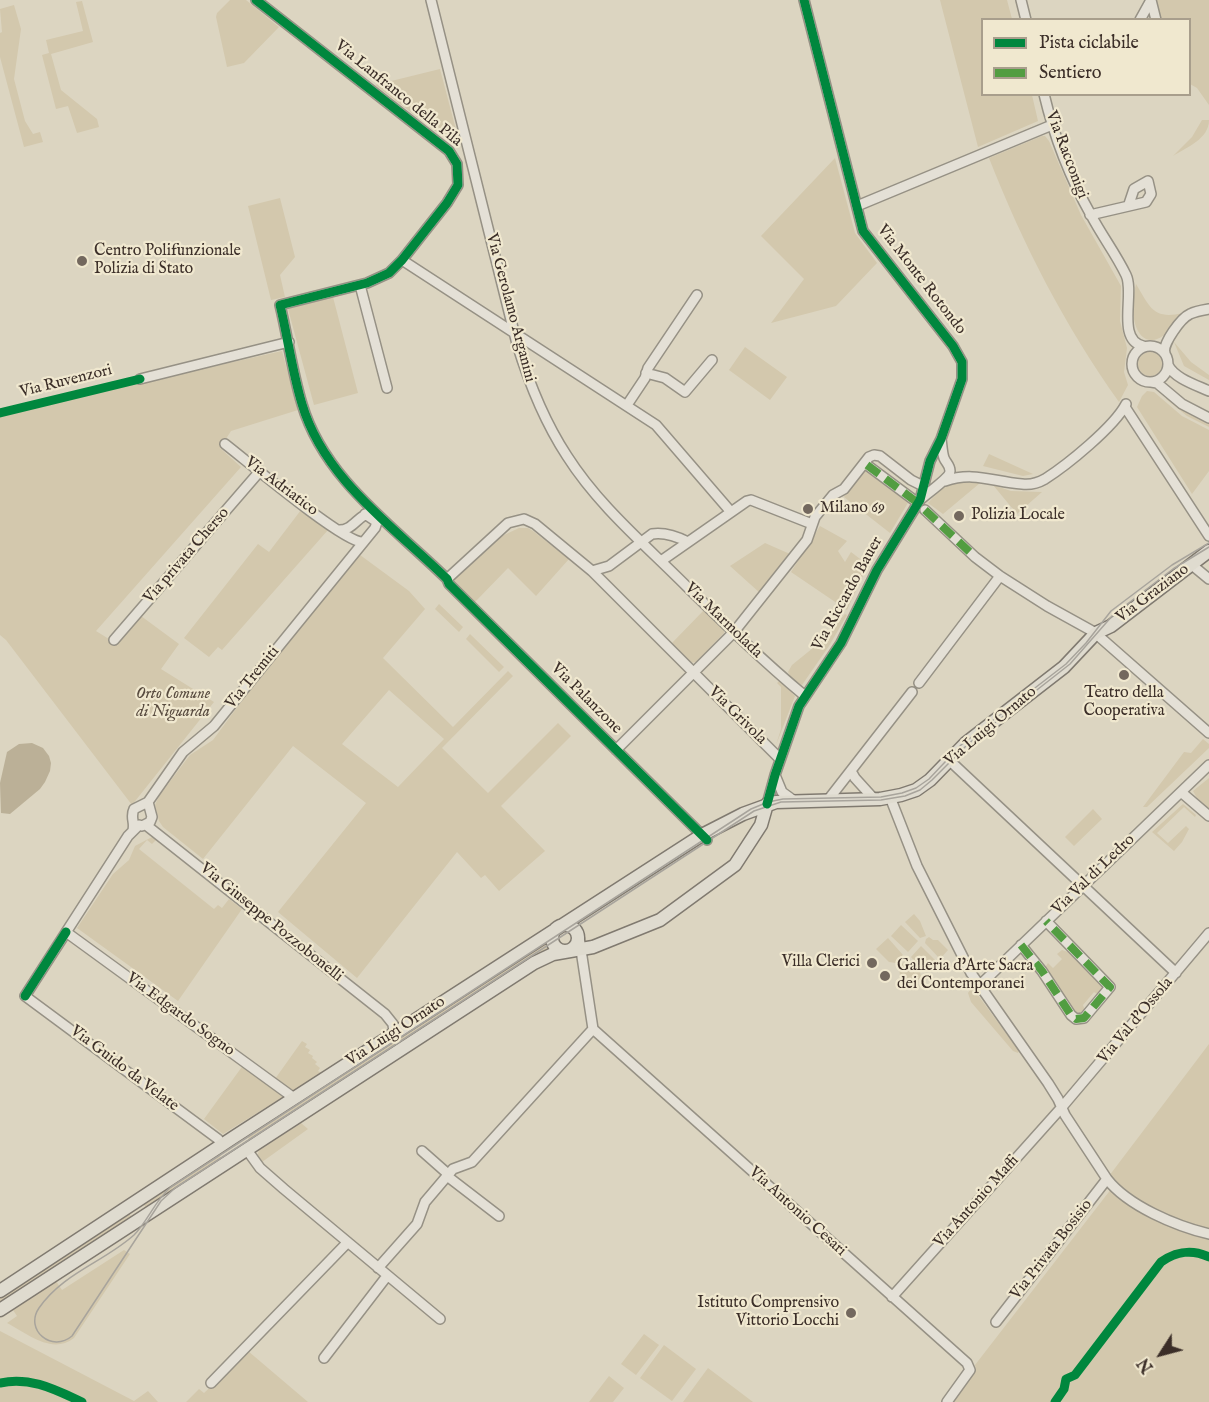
<!DOCTYPE html>
<style>
body{margin:0}
#map{position:relative;width:1209px;height:1402px;overflow:hidden;background:#dcd5c1;font-family:"IM FELL English",serif}
canvas{display:block}
.legend{position:absolute;left:981px;top:18px;width:210px;height:78px;box-sizing:border-box;background:#f0e8cf;border:2px solid #a89e8c;margin:0;padding:8px 10px;list-style:none;font-size:18px;color:#3b2e28}
.legend li{display:flex;align-items:center;gap:12px;height:30px}
.legend b{width:30px;border:2px solid #a89e8c}
.north{position:absolute;left:1131px;top:1324px;width:60px;height:60px;-webkit-text-stroke:4px #f0e8cf;paint-order:stroke;rotate:234deg;font-size:16px;font-weight:700;line-height:24px;text-align:center;color:#3b2e28}
.north::after{content:'';display:block;margin:auto;width:21px;height:27px;background:#3b2e28;clip-path:polygon(50% 0,100% 100%,50% 72%,0 100%)}
</style>
<div id="map">
<canvas width="1209" height="1402"></canvas>
<ul class="legend">
<li><b style="height:8px;background:#00873e"></b>Pista ciclabile</li>
<li><b style="height:8px;background:#529d41"></b>Sentiero</li>
</ul>
<div class="north">N</div>
</div>
<script>
const context = document.querySelector('canvas').getContext('2d');
context.lineJoin = 'round';
function paint(path, color) {
  context.fillStyle = color;
  context.fill(path, 'evenodd');
}
function trace(path, color, width, dash) {
  context.strokeStyle = color;
  context.lineWidth = width;
  context.lineCap = dash ? 'butt' : 'round';
  context.setLineDash(dash || []);
  context.stroke(path);
}
function write(font, color, halo, rows, align = 'center') {
  context.font = font + ' "IM FELL English",serif';
  context.lineWidth = 4.5;
  context.setLineDash([]);
  context.textBaseline = 'middle';
  context.strokeStyle = halo;
  context.fillStyle = color;
  for (const [text, x, y, turn = 0] of rows) {
    context.save();
    context.translate(x, y);
    context.rotate((+turn || 0) * Math.PI / 180);
    context.textAlign = isNaN(turn) ? turn : align;
    if (halo) context.strokeText(text, 0, 0);
    context.fillText(text, 0, 0);
    context.restore();
  }
}
const green = new Path2D(`
 M230 0H246L279 27 244 63 227 67 216 17 217 13Z
 M940 0H1007L1012 19 982 20V94L1032 95 1038 121 978 147Z
 M1155 0H1209V105L1197 88 1190 84 1191 48 1190 20 1161 19Z
 M82 1 93 42 51 54 61 90 97 119 99 127 77 133 68 106 56 109 42 55 49 53 46 40 83 31 76 2Z
 M14 5 21 29 14 79 25 121 33 134 40 132 43 142 24 147 0 57V33L2 32 0 9Z
 M440 69 460 145 456 147 375 85Z
 M1202 120H1209C1209 139 1187 147 1173 156L1192 137Z
 M1042 136H1045L1049 141 1081 215 1121 286 1120 321 1127 348 1124 372 1128 385 1119 402C1065 326 1023 245 989 158Z
 M835 158 855 233 877 263 836 306 771 323 804 279 761 236Z
 M280 198 295 257 280 275 285 297 271 300 248 206Z
 M1136 284C1150 307 1153 320 1183 313 1150 366 1124 333 1136 284Z
 M333 297 358 393 314 405 288 309Z
 M1174 342 1191 362 1209 375V380L1184 366Z
 M745 347 787 377 770 400 729 370Z
 M282 351 298 410 231 431 220 448 241 467 96 631 117 644 141 616 179 644 161 669 214 702 132 805 6 640 0 635V412L129 381 131 385Z
 M1138 364a12 12 0 1 1 24 0a12 12 0 1 1-24 0Z
 M1147 391 1154 392 1182 416 1209 430V471L1192 494 1137 407 1142 396Z
 M1167 397 1187 411 1209 423V427L1187 416 1166 399Z
 M989 454 1033 474 1023 476 983 466Z
 M866 469 909 501 890 533 844 497 860 472Z
 M963 480 980 483 943 514 928 503 944 486Z
 M993 485 1011 491 1042 492 1017 514Z
 M301 510 328 530 222 650 218 647 209 657 184 638 258 544 269 552Z
 M820 526 847 541 838 551 845 562 851 552 868 565 847 610 791 572Z
 M519 528H528L533 531 569 559 536 596 508 568 475 602 455 583V579L502 536Z
 M765 543 790 554 760 593 730 566Z
 M356 552 409 591 425 609 383 658 453 727 508 671 513 676 442 748 488 793 558 723 571 736 501 806 545 851 499 891 485 875 481 878 457 852 357 978 278 912 366 803 293 746 203 859 163 827 159 821 155 805 159 796 190 755 213 740 284 644ZM389 690 444 739 398 787 342 744Z
 M439 604 463 627 459 632 435 609Z
 M705 609 724 628V633L696 662 690 663 671 644Z
 M845 614 847 615 829 646 802 685 791 679 788 672 792 665 824 639Z
 M470 634 504 667 499 672 466 639Z
 M780 680 795 696 776 745 781 729V687L777 683Z
 M1203 739 1209 744V748L1147 807H1143L1184 752 1191 753Z
 M1209 778V808L1197 798 1193 791Z
 M1183 804 1196 815 1195 817 1184 807 1157 833 1168 843 1186 826 1189 829 1182 842 1174 851 1152 832Z
 M1093 809 1102 819 1074 846 1065 837Z
 M152 837 156 840 152 844 147 840 139 849 214 909 218 905 222 908 229 899 242 909 178 1001 77 928 113 874 129 860 135 846Z
 M914 914 920 921 926 936 920 938 905 922Z
 M901 925 918 941 908 952 891 936Z
 M929 937 933 940H938L948 950 940 959 925 943 926 939Z
 M549 938 552 948 252 1144 245 1133Z
 M888 938 903 955 896 963 889 962 876 949Z
 M921 946 937 962 927 972 923 971 911 957Z
 M1062 950 1068 952 1104 989 1099 995 1094 992 1083 1005 1085 1011 1082 1014 1077 1015 1075 1013 1044 969 1048 963 1053 968 1062 959 1057 954Z
 M906 960 920 972 921 977 911 987 900 975 899 967Z
 M972 987 1019 1051 1018 1053 1013 1051 971 1002 968 993Z
 M302 1041 307 1044 305 1047 310 1050 308 1053 313 1056 312 1058 317 1062 315 1064 320 1068 318 1071 323 1074 295 1092 275 1079Z
 M1209 1044V1402H954L976 1370 975 1365 1115 1184 1109 1176Z
 M244 1064 282 1092 283 1097 223 1134 204 1119Z
 M301 1123 308 1129 262 1162 257 1157 259 1150Z
 M216 1153 225 1161 148 1211 142 1202Z
 M129 1213 132 1218 0 1304V1294Z
 M124 1250 130 1254 74 1338C52 1355 28 1334 7 1323L17 1316 13 1310 56 1281 62 1290Z
 M0 1331 134 1401 148 1391 158 1402H0Z
 M644 1334 659 1345 636 1375 621 1364Z
 M664 1345 696 1369 672 1401 640 1378Z
 M248 1351 308 1402H186L199 1389 204 1393Z
 M708 1368 753 1402H683Z
 M609 1376 624 1388 613 1402H589Z`);
const water = new Path2D(`
 M32 743 43 748 49 756 51 763 50 771 45 782 40 789 10 814 1 813 0 783 7 752 19 744Z`);
const minor = new Path2D(`
 M256 0 449 151 457 164 458 185 447 203 402 260 389 273 367 283 280 305C288 338 292 371 302 404 324 479 393 526 447 579L449 584 707 840
 M431 0 517 344C529 383 544 421 567 456 595 500 634 535 671 571 715 614 758 657 805 696
 M1021 0 1026 20
 M1151 0 1156 20
 M1140 20 1151 0
 M1044 94C1054 136 1070 178 1091 215 1102 236 1116 254 1126 275 1135 293 1116 340 1143 346
 M857 206 1052 125
 M1090 215 1146 202 1151 194 1148 181 1134 189 1129 204
 M402 260 656 425 731 512
 M360 285 387 388
 M1132 364a18 18 0 1 1 36 0a18 18 0 1 1-36 0Z
 M1165 353C1162 344 1181 318 1190 314 1196 311 1203 310 1209 309
 M1168 365C1174 378 1196 385 1209 391
 M646 373 665 378 685 392 712 360
 M140 379 289 342
 M1151 382 1157 383 1182 404 1209 418
 M627 405 645 378 648 368 697 295
 M1125 407 1209 536
 M225 444C247 461 342 541 362 542
 M867 465 918 503
 M945 481C974 471 993 482 1022 484 1030 485 1038 483 1045 479 1067 465 1114 427 1126 404
 M920 500C926 494 950 478 950 471 950 465 946 463 944 458 942 452 942 445 941 439
 M925 510 975 557 1000 576 1047 606 1094 632 1209 733
 M338 530C353 531 357 516 371 512
 M661 561 747 501 751 500 812 524
 M1192 565 1209 579
 M592 571 609 566 652 534C664 532 678 537 688 542
 M447 579 508 523 524 519 535 524 592 571 780 759
 M114 640 260 471
 M919 683 1000 576
 M616 750 734 632 807 540 815 517 833 495 844 489 869 457 874 455 880 456 911 480 923 486
 M949 760 1176 973
 M851 771 855 778 874 799
 M775 775 782 792 793 800
 M1181 792 1209 816
 M890 797 917 866 971 973 1048 1083 1058 1099 1065 1115 1107 1179C1128 1206 1176 1226 1209 1234
 M828 800 912 692
 M767 804 775 775 799 706 841 643 877 570 920 500 930 461 941 439 962 379V362L953 346 863 231 804 0
 M139 825 128 836 25 996 218 1139 222 1145
 M146 825 385 1014 393 1024 394 1033
 M142 826 150 822 152 817 148 802
 M133 830C135 822 130 817 134 809L148 802 183 752 214 726 227 710 375 528 377 522 365 514
 M66 932 294 1098
 M579 937 593 1029
 M1021 945 1042 971 1071 1015 1076 1019 1084 1018 1110 987 1046 921
 M980 985 1209 765
 M593 1029 967 1363 970 1370 947 1402
 M247 1150 260 1168 284 1189 440 1319
 M422 1151 448 1174
 M447 1176 499 1216
 M378 1268 417 1224 425 1202 453 1169 472 1162 593 1029
 M892 1297 1062 1107 1209 933
 M996 1322 1107 1179
 M324 1358 387 1276
 M211 1383 347 1243`);
const major = new Path2D(`
 M552 938a13 13 0 1 1 26 0a13 13 0 1 1-26 0Z
 M0 1291 234 1137 702 835 743 814 776 802 880 799 901 795 916 790 930 780 966 743 1064 667 1096 633 1111 626 1209 551
 M0 1310 534 963 553 954 593 947 660 920 735 865 761 825 767 804`);
const tram = new Path2D(`
 M1209 543 1172 565 1111 611 1086 643 1066 664 961 745 929 779 916 788 902 793 881 797 783 799 768 802 751 809 171 1187C155 1200 148 1221 134 1235 104 1262 63 1273 39 1308 24 1330 52 1353 72 1336L161 1201 175 1188 754 811 781 802 881 800 905 796 920 790 932 780 968 744 1070 664 1113 615 1173 569 1209 547`);
const quiet = new Path2D(`
 M867 465 918 503
 M925 510 975 557
 M1021 945 1042 971 1071 1015 1076 1019 1084 1018 1110 987 1046 921`);
const cycleway = new Path2D(`
 M256 0 449 151 457 164 458 185 447 203 402 260 389 273 367 283 280 305C288 338 292 371 302 404 324 479 393 526 447 579L449 584 707 840
 M0 413 140 379
 M767 804 775 775 799 706 841 643 877 570 920 500 930 461 941 439 962 379V362L953 346 863 231 804 0
 M25 996 66 932
 M0 1383C30 1376 56 1390 82 1402
 M1055 1402 1064 1389 1066 1379 1075 1375 1161 1262C1177 1251 1192 1249 1209 1257`);
const markers = [
 [82,261,6,"#73685e"],
 [808,509,6,"#73685e"],
 [959,516,6,"#73685e"],
 [1124,675,6,"#73685e"],
 [872,963,6,"#73685e"],
 [885,976,6,"#73685e"],
 [851,1313,6,"#73685e"]
];
const streetNames = [
 ["Via Lanfranco della Pila",398,94,39],
 ["Via Racconigi",1066,155,69],
 ["Via Monte Rotondo",921,280,52],
 ["Via Gerolamo Arganini",510,308,75],
 ["Via Ruvenzori",66,382,-14],
 ["Via Adriatico",281,487,37],
 ["Via privata Cherso",187,556,-49],
 ["Via Riccardo Bauer",848,594,-61],
 ["Via Graziano",1153,594,-37],
 ["Via Marmolada",723,621,44],
 ["Via Tremiti",253,678,-51],
 ["Via Palanzone",586,699,45],
 ["Via Grivola",737,716,45],
 ["Via Luigi Ornato",991,727,-40],
 ["Via Val di Ledro",1094,875,-44],
 ["Via Giuseppe Pozzobonelli",271,923,39],
 ["Via Edgardo Sogno",180,1015,36],
 ["Via Val d'Ossola",1136,1021,-50],
 ["Via Luigi Ornato",396,1032,-33],
 ["Via Guido da Velate",124,1069,37],
 ["Via Antonio Maffi",977,1202,-48],
 ["Via Antonio Cesari",797,1212,42],
 ["Via Privata Bosisio",1052,1250,-52]
];
const poiNames = [
 ["Centro Polifunzionale",94,252],
 ["Polizia di Stato",94,270],
 ["Milano 69",820,509],
 ["Polizia Locale",971,516],
 ["Teatro della",1124,694,"center"],
 ["Cooperativa",1124,712,"center"],
 ["Villa Clerici",860,963,"right"],
 ["Galleria d'Arte Sacra",897,967],
 ["dei Contemporanei",897,985],
 ["Istituto Comprensivo",839,1304,"right"],
 ["Vittorio Locchi",839,1322,"right"]
];
const parkNames = [
 ["Orto Comune",173,695],
 ["di Niguarda",173,713]
];
paint(green, '#d3c8ad');
paint(water, '#bbb097');
trace(minor, '#969185', 12);
trace(major, '#807a70', 15);
trace(minor, '#e4e0d6', 9);
trace(major, '#dfdbcf', 12);
trace(tram, '#a8a49c', 1.5);
trace(quiet, '#529d41', 8, [15, 8]);
trace(cycleway, '#00873e', 9);
for (const [x, y, r, color] of markers) {
  const dot = new Path2D();
  dot.arc(x, y, r, 0, 2 * Math.PI);
  context.fillStyle = color;
  context.fill(dot);
  trace(dot, '#f0e8cf', 2);
}
write('16px', '#3b2e28', '#f0e8cf', streetNames);
write('16px', '#3b2e28', '#f0e8cf', poiNames, 'left');
write('italic 16px', '#584b3f', '#f0e8cf', parkNames);
</script>
